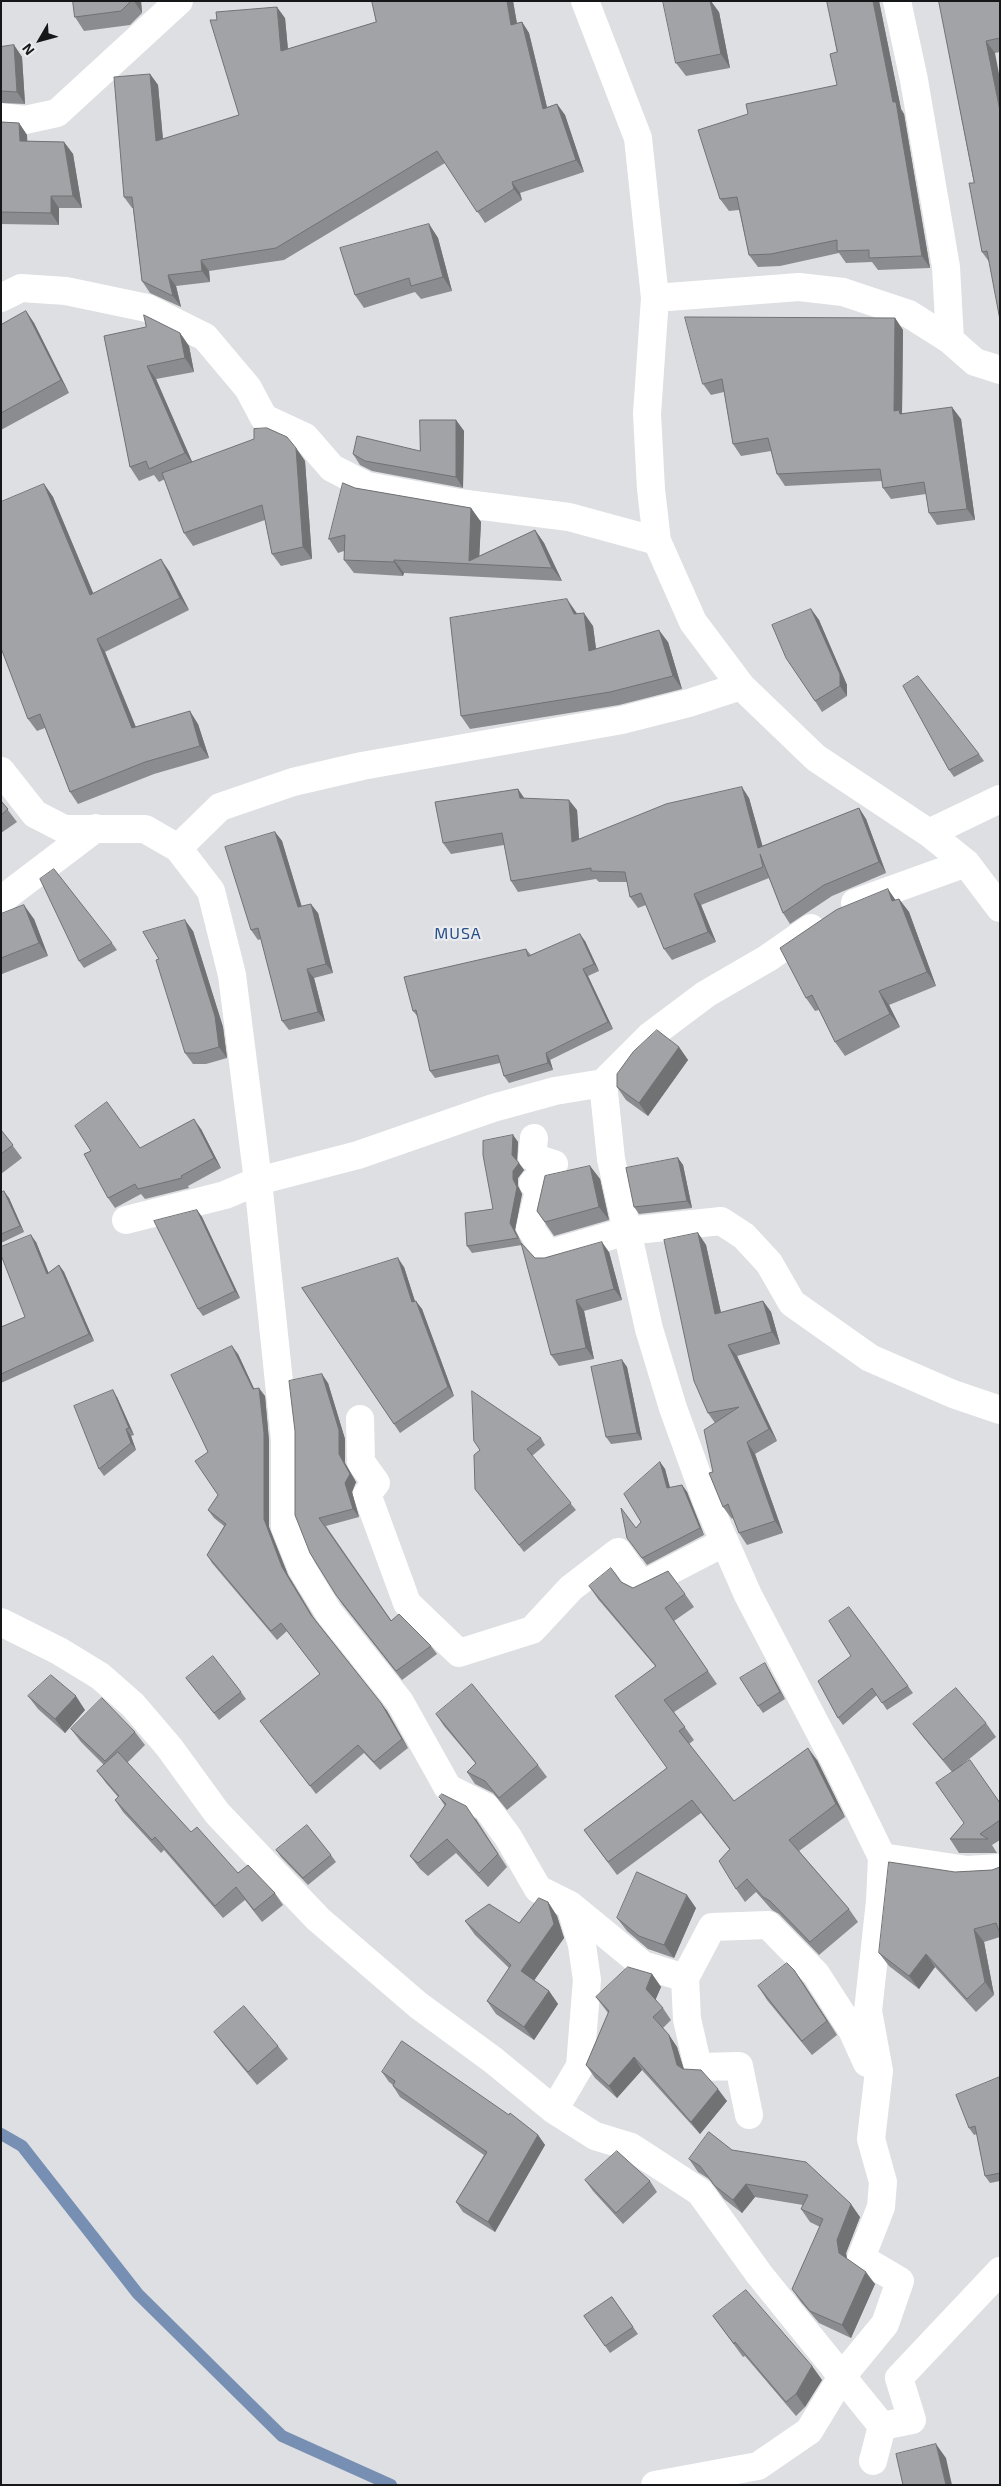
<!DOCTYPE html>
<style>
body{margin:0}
#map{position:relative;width:1001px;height:2486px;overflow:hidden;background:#dddfe2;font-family:"Exo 2",sans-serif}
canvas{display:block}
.frame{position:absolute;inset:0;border:2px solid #161718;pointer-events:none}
.north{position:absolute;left:15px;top:15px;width:50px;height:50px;-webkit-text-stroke:4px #eaecef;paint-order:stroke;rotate:232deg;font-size:14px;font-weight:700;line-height:20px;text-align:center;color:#161718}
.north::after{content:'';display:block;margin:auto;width:18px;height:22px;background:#161718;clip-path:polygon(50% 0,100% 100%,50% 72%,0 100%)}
</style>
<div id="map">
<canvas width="1001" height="2486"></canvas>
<div class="frame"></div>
<div class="north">N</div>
</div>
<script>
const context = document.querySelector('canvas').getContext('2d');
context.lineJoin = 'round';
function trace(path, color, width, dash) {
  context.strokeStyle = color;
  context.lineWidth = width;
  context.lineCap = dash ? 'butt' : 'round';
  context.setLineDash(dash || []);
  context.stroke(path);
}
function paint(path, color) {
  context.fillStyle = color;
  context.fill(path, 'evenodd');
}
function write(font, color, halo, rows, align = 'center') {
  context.font = font + ' "Exo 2",sans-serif';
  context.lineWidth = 4.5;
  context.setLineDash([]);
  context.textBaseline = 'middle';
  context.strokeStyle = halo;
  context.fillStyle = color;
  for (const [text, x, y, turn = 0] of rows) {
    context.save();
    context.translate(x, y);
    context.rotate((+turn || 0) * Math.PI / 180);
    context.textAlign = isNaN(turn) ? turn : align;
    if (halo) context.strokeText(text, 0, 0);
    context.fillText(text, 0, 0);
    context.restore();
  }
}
const stream = new Path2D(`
 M1 2134 22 2146 138 2294 282 2436 391 2485`);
const minor = new Path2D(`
 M585 1 638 138 655 298 647 414 651 489 657 541 693 622 741 686 816 758 929 833 966 863 1000 908
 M897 1 914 80 946 267 950 340
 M1 117 25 120 57 113 179 1
 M1 298 21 288 66 291 147 308 205 337 248 388 264 418 305 437 332 468 367 486 459 503 569 517 657 541
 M655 298 799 287 843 292 909 314 950 340 975 362 1000 370
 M1 771 35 814 64 829H145L178 848 211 891 232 975 258 1181 285 1440V1527L302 1569 329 1613 400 1702 448 1788 486 1807 508 1837 538 1889 570 1905 582 1945 587 1980 580 2066 554 2110
 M929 833 1000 799
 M178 848 220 807 293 782 362 766 622 720 689 703 741 686
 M1 900 96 828
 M855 903 966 863
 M534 1138 532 1157 554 1164 533 1183 539 1191 530 1228 548 1254 627 1231 721 1221 744 1236 769 1263 792 1303 870 1358 953 1394 1000 1410
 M126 1220 225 1195 258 1181 358 1155 493 1108 555 1091 603 1083
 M360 1419 361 1462 376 1483 367 1494 407 1603 459 1653 532 1630 571 1588 618 1552 642 1585 725 1542
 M1 1622 59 1651 100 1676 133 1705 169 1747 217 1813 318 1919 418 2005 493 2060 554 2110 595 2136 631 2147 700 2192 759 2274 882 2426 873 2461
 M882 1857 967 1870 1000 1868
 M570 1905 643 1965 685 1978 712 1927 768 1925 816 1974 852 2030 867 2063
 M685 1978 687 2019 698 2067 739 2066 749 2115
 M882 2426 912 2420 899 2378 1000 2271
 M655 2485 758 2466 809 2431 843 2375 885 2324 900 2281 861 2258 881 2207 883 2182 871 2139 879 2071 868 2011 880 1901 882 1857 837 1765 748 1595 707 1502 673 1408 649 1329 611 1159 603 1083 650 1036 706 994 768 958 811 928`);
const wall = new Path2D(`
 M73 1H141L142 13 130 25 84 31 75 17Z
 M372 1H513L517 23 522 22 529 33 547 107 557 104 565 115 584 172 520 193 522 200 485 223 445 163 284 260 209 271 210 282 176 286 181 307 150 293 142 281 133 208H132L124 197 150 74 158 85 163 139 239 115 285 18 288 49 376 22Z
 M827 1H879L901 109 904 114 930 268 878 270 872 262 846 263 839 253 780 266 758 267 749 255 739 210 729 211 720 199 837 85V52Z
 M939 1H1000V52L995 53 990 263 982 252 974 183Z
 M719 12 730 68 686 76 676 63Z
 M14 45 22 57 25 104 1 103V47Z
 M1 122 19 123 27 135V141L64 142 73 154 82 208H59V225L1 224Z
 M429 224 438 238 452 291 421 299 415 292 364 308 355 295Z
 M26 311 34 323 69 393 1 430V325Z
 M895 318 903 330 902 413 961 419 975 520 937 525 929 513 926 494 891 499 883 488 882 481 785 486 777 474 771 451 741 456 733 444 724 392 711 395 703 384Z
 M180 333 189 346 194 372 156 379 192 462 296 448 305 461 312 559 281 566 272 554 265 520 193 546 184 533 165 479 159 482 154 475 139 481 130 467 104 336Z
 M456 420 464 431 463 488 372 471 360 465 353 454 420 451Z
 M44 484 53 497 93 593 169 571 189 610 105 652 136 727 198 724 209 758 154 774 78 804 70 792 45 728 37 731 28 719Z
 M355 488 471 508 481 522 479 556 535 530 544 543 562 581 404 573 403 576 354 573 344 560V551L338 553 329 539Z
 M811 609 819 620 847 685V696L822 712 815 701Z
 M576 612 577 614 593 626 596 649 668 642 682 689 619 705 470 729 461 716Z
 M979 754 984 761 954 777 949 770Z
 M518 789 525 799 577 810 579 839 749 798 762 846 859 808 866 819 886 873 832 896 790 924 783 913 769 878 701 905 716 942 672 960 664 949 646 905 638 908 630 897 627 882H599L596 879 518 892 511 881 504 845 451 854 443 843Z
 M1 801 17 822 1 833Z
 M275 832 282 841 301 906 318 913 333 973 314 978 325 1021 289 1030 282 1021 261 939 258 940 251 930Z
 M899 899 909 912 936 986 889 1005 900 1027 845 1056 835 1042 819 1010 815 1011 806 998 896 900Z
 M1 914 34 919 48 956 2 974 1 973Z
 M193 931 223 1027 227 1058 206 1064H193L185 1053Z
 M585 941 599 971 588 976 613 1029 550 1060 553 1070 509 1083 504 1076 500 1063 435 1078 430 1071 418 1017 413 1011 526 949 531 955Z
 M112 943 117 950 84 968 79 961Z
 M679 1047 688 1060 648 1116 626 1100 617 1087Z
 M201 1129 221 1168 188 1186 189 1188 145 1199 141 1194 115 1208 108 1198 140 1148Z
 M1 1130 22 1158 1 1174Z
 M513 1135 518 1142 517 1161 524 1170 518 1178V1186L522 1194 515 1230 522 1244 535 1258H544L609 1252 622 1300 584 1311 594 1359 559 1366 551 1355 522 1245 472 1253 467 1246 493 1209Z
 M678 1158 683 1165 692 1208 639 1214 634 1207Z
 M590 1166 600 1179 609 1220 554 1236 537 1211Z
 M1 1193 9 1198 24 1232 1 1243Z
 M197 1210 202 1217 240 1298 203 1316 198 1309Z
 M698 1233 706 1245 721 1313 763 1301 771 1312 780 1344 737 1356 777 1441 755 1454 783 1533 747 1545 739 1533 733 1518 732 1519 723 1507 715 1423 708 1413Z
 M36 1242 48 1273 59 1265 64 1272 94 1341 1 1383V1327L25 1317Z
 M404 1267 415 1301 422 1309 454 1396 400 1433 302 1288Z
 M238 1354 254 1389 265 1396 269 1441V1527L288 1575 314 1618 387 1711 408 1748 380 1770 364 1753 316 1794 260 1721 320 1674 287 1631 277 1640 212 1563 207 1555 224 1526 214 1518 208 1510 218 1495 208 1452Z
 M622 1360 627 1367 642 1440 611 1444 606 1437Z
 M328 1383 345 1439V1463L356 1482 352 1492 359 1517 326 1526 391 1620 431 1646 437 1654 402 1680 342 1604 310 1553Z
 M117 1397 134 1435 131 1436 136 1450 104 1476 99 1469Z
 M541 1438 545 1445 532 1456 576 1510 524 1552 475 1489Z
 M660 1462 665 1469 670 1488 682 1485 687 1492 704 1535 647 1565 627 1538 641 1522Z
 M621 1582 633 1588 685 1594 694 1607 674 1621 717 1684 674 1712 694 1740 689 1744 734 1801 817 1760 845 1817 799 1851 849 1909 858 1922 819 1955 779 1914 772 1910 756 1892 745 1902 736 1889 730 1850 701 1813 617 1875 584 1830 667 1768 655 1666 598 1599 589 1586Z
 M769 1670 785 1699 763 1713 758 1706Z
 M186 1678 241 1692 246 1699 219 1720Z
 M818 1681 908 1686 913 1693 887 1710 877 1695 843 1725 838 1718Z
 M28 1696 85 1710 65 1733 38 1709Z
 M436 1714 538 1765 547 1777 507 1810 493 1793 475 1784 467 1772 476 1764 444 1726Z
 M986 1723 996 1737 962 1765 1000 1802V1840L992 1845 997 1853H959L950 1839 964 1823 952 1772 923 1737 913 1724Z
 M71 1729 135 1732 145 1745 127 1763 191 1832 238 1873 275 1893 283 1905 262 1922 245 1900 223 1918 164 1850 161 1853 123 1812 115 1800 118 1797 106 1783 97 1771 104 1765 81 1742Z
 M439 1797 476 1819 507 1867 488 1887 456 1853 428 1876 420 1869 410 1856 445 1806Z
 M276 1850 331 1855 336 1862 308 1885 281 1857Z
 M1000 1867V1937L984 1942 994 1995 976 2012 935 1967 919 1989 889 1966 879 1953 955 1872 992 1870Z
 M548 1902 557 1916 564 1938 534 1980 549 1991 558 2004 534 2040 496 2014 487 2001 509 1968 475 1935 465 1921 519 1923Z
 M696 1908 674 1958 648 1949 627 1931 617 1918Z
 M794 1970 837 2035 812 2055 767 2000 758 1986Z
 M652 1974 661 1987 655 2000 663 2008 671 2020 663 2028 669 2035 677 2047 684 2069 727 2101 700 2134 642 2070 617 2098 595 2078 586 2065 608 2013 596 1997Z
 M214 2032 278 2046 288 2059 257 2085 224 2045Z
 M382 2072 538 2135 545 2145 495 2232 463 2212 456 2202 484 2155 400 2097 393 2086V2085L389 2082Z
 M1000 2077V2181L990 2183 985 2176 977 2134 974 2135 969 2128Z
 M732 2150 860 2217 846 2253 847 2259 875 2284 851 2338 819 2323 801 2302 792 2289 820 2227 810 2222 801 2209 803 2205 755 2197 742 2213 724 2199 709 2179 698 2172 689 2159Z
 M585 2180 650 2181 657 2192 623 2224 593 2191Z
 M612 2297 638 2334 610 2353 584 2316Z
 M713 2316 812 2366 822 2380 805 2407 796 2416 745 2356 743 2357Z`);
const shadedWall = new Path2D(`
 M134 1H141L142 13Z
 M507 1H513L519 36 511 25Z
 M710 1H711L719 12 730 68 721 54Z
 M873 1H879L901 109 904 114 930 268 922 256 893 102Z
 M277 7 285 18 289 62 281 51Z
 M522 22 529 33 550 120 543 109Z
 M986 41 995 53 1000 79V111Z
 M14 45 22 57 25 104 17 92Z
 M150 74 158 85 164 152 156 141Z
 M557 104 565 115 584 172 576 160Z
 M19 123 27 135 28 153 20 141Z
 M64 142 73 154 82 208 73 196Z
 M512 182 520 193 522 200 514 189Z
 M51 196 59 208V225L51 213Z
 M429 224 438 238 452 291 443 277Z
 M201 260 209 271 210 282 202 271Z
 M168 275 176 286 181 307 173 296Z
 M26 311 34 323 69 393 61 380Z
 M895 318 903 330 902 414 907 421 894 411Z
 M180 333 189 346 194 372 185 358Z
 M147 366 156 379 194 466 185 453Z
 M952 407 961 419 975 520 967 509Z
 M456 420 464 431 463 488 456 477Z
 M296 448 305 461 312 559 303 547Z
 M44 484 53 497 99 607 90 595Z
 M471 508 481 522 479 564 469 561Z
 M535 530 544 543 562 581 552 568Z
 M161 559 169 571 189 610 180 598Z
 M394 560 404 573 403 576 394 562Z
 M567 599 576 612 583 627 574 614Z
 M811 609 819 620 847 685V696L840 686Z
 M584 613 593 626 598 664 589 651Z
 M659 630 668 642 682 689 673 676Z
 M97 639 105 652 141 740 132 728Z
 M190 711 198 724 209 758 200 746Z
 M742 787 749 798 766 858 758 848Z
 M518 789 525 800 520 798Z
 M569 800 577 810 580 853 572 842Z
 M859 808 866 819 886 873 879 862Z
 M275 832 282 841 305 917 298 907Z
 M888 889 897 902 892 901Z
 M694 894 701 905 716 942 708 932Z
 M899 899 909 912 936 986 927 972Z
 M311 904 318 913 333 973 326 964Z
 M24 905 34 919 48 956 39 943Z
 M185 920 193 931 223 1027 227 1058 219 1047Z
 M580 934 585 941 599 971 594 964Z
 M307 969 314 978 325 1021 318 1012Z
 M583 969 588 976 613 1029 608 1022Z
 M879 991 889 1005 900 1027 890 1014Z
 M679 1047 688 1060 648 1116 639 1103Z
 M546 1053 550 1060 553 1070 548 1063Z
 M194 1119 201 1129 221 1168 214 1158Z
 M513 1135 518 1142 517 1162 512 1155Z
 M678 1158 683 1165 692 1208 687 1201Z
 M519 1163 524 1170 518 1178V1186L522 1194 515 1230 523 1245 510 1223 513 1171Z
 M590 1166 600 1179 609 1220 599 1207Z
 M4 1191 9 1198 24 1232 20 1226Z
 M197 1210 202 1217 240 1298 235 1291Z
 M698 1233 706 1245 724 1326 715 1314Z
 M31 1235 36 1242 52 1281 47 1274Z
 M602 1242 609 1252 622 1300 614 1289Z
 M398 1258 404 1267 418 1311 412 1302Z
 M59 1265 64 1272 94 1341 89 1334Z
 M576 1300 584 1311 594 1359 586 1348Z
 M416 1301 422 1309 454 1396 448 1387Z
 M763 1301 771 1312 780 1344 772 1332Z
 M728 1345 737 1356 777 1441 769 1429Z
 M232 1346 238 1354 258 1397 253 1389Z
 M622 1360 627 1367 642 1440 637 1433Z
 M322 1374 328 1383 345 1439V1463L356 1482 352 1492 359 1517 353 1509 345 1483Z
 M259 1388 265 1396 269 1441V1527L288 1575 317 1623 282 1567 264 1519Z
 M113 1390 117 1397 134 1435 129 1428Z
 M126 1429 131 1436 136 1450 131 1443Z
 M747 1442 755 1454 783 1533 775 1521Z
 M660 1462 665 1469 672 1495 667 1488Z
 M682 1485 687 1492 704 1535 700 1528Z
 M765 1663 769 1670 785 1699 780 1692Z
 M76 1696 85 1710 65 1733 55 1719Z
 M381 1703 387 1711 408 1748 402 1739Z
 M808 1748 817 1760 845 1817 836 1804Z
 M687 1895 696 1908 674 1958 664 1945Z
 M548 1902 557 1916 564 1938 531 1985 521 1971Z
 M974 1929 984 1942 994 1995 985 1982Z
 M926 1954 935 1967 919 1989 909 1976Z
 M794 1970 804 1984 837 2035 827 2021Z
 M652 1974 661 1987 655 2001 646 1989Z
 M549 1991 558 2004 534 2040 524 2027Z
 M669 2035 677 2047 686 2077 677 2065Z
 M634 2057 642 2070 617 2098 609 2086Z
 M718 2089 727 2101 700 2134 691 2122Z
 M538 2135 545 2145 495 2232 488 2222Z
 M746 2184 755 2197 742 2213 733 2200Z
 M851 2204 860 2217 846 2253 848 2266 839 2253 837 2240Z
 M866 2272 875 2284 851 2338 842 2325Z
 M812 2366 822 2380 805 2407 796 2394Z
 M936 2444 946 2458 952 2485H946Z`);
const building = new Path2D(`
 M73 1H131L121 11 75 17Z
 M372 1H507L511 25 522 22 543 109 557 104 576 160 512 182 514 189 477 212 437 151 276 248 201 260 202 271 168 275 173 296 142 281 132 197H124L114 77 150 74 156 141 239 115 210 20H217L216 12 277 7 281 51 376 22Z
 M663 1H710L721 54 676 63Z
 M827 1H873L893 102H896L922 256 869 258V250L837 251V240L771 254 749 255 737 197 720 199 698 130 748 114 746 104 837 85 830 54 837 52Z
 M939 1H1000V38L986 41 1000 111V320L987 251 982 252 969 183H974Z
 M14 45 17 92 1 91V47Z
 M1 122 19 123 20 141 64 142 73 196H51V213L1 212Z
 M429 224 443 277 411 286 409 278 355 295 340 248Z
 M26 311 61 380 1 413V325Z
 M144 315 180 333 185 358 147 366 185 453 149 469 146 461 130 467 104 336 146 327Z
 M685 317 895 318 894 411 899 410 900 414 952 407 967 509 929 513 924 482 883 488 880 469 777 474 768 438 733 444 722 379 703 384Z
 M420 420H456V477L365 461 353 454 357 436 420 451Z
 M267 428 287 437 296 448 303 547 272 554 262 505 184 533 162 473 254 439V429Z
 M343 483 355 488 471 508 469 561 535 530 552 568 394 560V562L344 560 345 535 329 539Z
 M44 484 90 595 161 559 180 598 97 639 132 728 190 711 200 746 145 762 70 792 40 714 28 719 1 648V502Z
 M567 599 574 614 584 613 589 651 659 630 673 676 610 692 461 716 450 618Z
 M811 609 840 674V686L815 701 786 658 772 625Z
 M918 676 979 754 949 770 903 686Z
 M742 787 758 848 859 808 879 862 824 885 783 913 760 854 763 867 694 894 708 932 664 949 641 893 630 897 625 872 591 871V868L511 881 502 833 443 843 435 802 518 789 520 798 569 800 572 842 666 804Z
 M1 801 8 809 1 815Z
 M275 832 298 907 311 904 326 964 307 969 318 1012 282 1021 258 928 251 930 225 847Z
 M54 869 112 943 79 961 40 879Z
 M888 889 892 901 899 899 927 972 879 991 890 1014 835 1042 812 995 806 998 780 948 836 910Z
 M24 905 39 943 1 958V914Z
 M185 920 215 1016 219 1047 198 1053H185L156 960 159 959 143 932Z
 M580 934 594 964 583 969 608 1022 546 1053 548 1063 504 1076 498 1055 430 1071 416 1010 413 1011 404 977 526 949 528 956Z
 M657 1030 679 1047 639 1103 617 1087V1074L633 1052Z
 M107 1102 140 1148 194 1119 214 1158 181 1176 182 1178 138 1189 135 1184 108 1198 84 1154 91 1151 75 1126Z
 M1 1130 13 1145 1 1154Z
 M513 1135 512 1155 519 1163 513 1171V1179L517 1187 510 1223 518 1238 467 1246 465 1213 493 1209 483 1155V1141Z
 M678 1158 687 1201 634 1207 626 1168Z
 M590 1166 599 1207 545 1222 537 1211 545 1176Z
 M4 1191 20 1226 1 1234V1193Z
 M197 1210 235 1291 198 1309 154 1221Z
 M698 1233 715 1314 763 1301 772 1332 728 1345 769 1429 747 1442 775 1521 739 1533 728 1504 723 1507 709 1473 713 1472 704 1430 739 1407 708 1413 694 1381 664 1240Z
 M31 1235 47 1274 59 1265 89 1334 1 1374V1327L25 1317 1 1255V1247Z
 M602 1242 614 1289 576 1300 586 1348 551 1355 521 1243 535 1258H544Z
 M398 1258 412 1302 416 1301 448 1387 394 1424 302 1288Z
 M232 1346 253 1389 259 1388 264 1433V1519L282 1567 311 1615 381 1703 402 1739 374 1762 358 1745 310 1786 260 1721 320 1674 281 1623 271 1631 207 1555 226 1524 208 1510 218 1495 195 1461 208 1452 171 1375Z
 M622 1360 637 1433 606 1437 591 1367Z
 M322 1374 339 1430V1454L350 1474 345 1483 353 1509 319 1518 391 1621 399 1614 431 1646 396 1671 336 1595 310 1553 295 1515V1431L289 1381Z
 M113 1390 129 1428 126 1429 131 1443 99 1469 74 1406Z
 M472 1391 541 1438 527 1449 571 1503 519 1545 475 1489 474 1455 480 1450 474 1441Z
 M660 1462 667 1488 682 1485 700 1528 642 1558 627 1538 621 1508 636 1528 641 1522 624 1494Z
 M611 1568 621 1582 633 1588 668 1571 685 1594 665 1608 708 1671 664 1700 685 1727 679 1731 734 1801 808 1748 836 1804 789 1840 849 1909 810 1942 770 1901 763 1897 747 1879 736 1889 719 1861 730 1849 692 1800 608 1862 584 1830 667 1768 615 1696 656 1666 589 1586Z
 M849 1607 908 1686 882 1703 872 1688 838 1718 818 1681 851 1656 829 1621Z
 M213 1656 241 1692 214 1713 186 1678Z
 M765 1663 780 1692 758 1706 740 1678Z
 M51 1675 76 1696 55 1719 28 1696Z
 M472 1684 538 1765 499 1798 485 1781 467 1772 476 1763 436 1714Z
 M956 1688 986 1723 943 1760 913 1724Z
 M102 1698 135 1732 105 1761 71 1729Z
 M118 1752 191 1832 197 1827 238 1873 248 1865 275 1893 254 1910 236 1887 215 1906 155 1837 152 1840 115 1800 119 1796 97 1771Z
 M970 1760 1000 1803V1820L980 1834 988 1839H950L964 1823 936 1783Z
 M442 1794 466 1806 498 1854 479 1873 447 1839 418 1863 410 1856 446 1804 439 1797Z
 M307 1825 331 1855 303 1878 276 1850Z
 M889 1862 955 1872 992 1870 1000 1867V1933L996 1923 974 1929 985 1982 967 1999 926 1954 909 1976 879 1953Z
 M637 1872 687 1895 664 1945 639 1936 617 1918Z
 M539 1898 548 1902 554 1924 521 1971 549 1991 524 2027 487 2001 511 1965 465 1921 489 1904 519 1923Z
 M787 1963 794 1970 827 2021 802 2041 758 1986Z
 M628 1967 652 1974 646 1989 663 2008 653 2017 669 2035 677 2065 683 2069 701 2070 718 2089 691 2122 634 2057 609 2086 586 2065 609 2011 596 1997Z
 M244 2006 278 2046 248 2072 214 2032Z
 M402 2041 509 2115 510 2113 538 2135 488 2222 456 2202 487 2152 393 2086 395 2081 382 2072Z
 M1000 2077V2173L985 2176 975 2126 969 2128 956 2095Z
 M709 2132 732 2150 806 2162 851 2204 837 2240 839 2253 866 2272 842 2325 810 2311 792 2289 823 2219 801 2209 808 2195 746 2184 733 2200 715 2186 700 2166 689 2159Z
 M617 2151 650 2181 616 2213 585 2180Z
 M746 2290 812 2366 796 2394 786 2402 735 2342 734 2344 713 2316Z
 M612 2297 633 2327 605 2346 584 2316Z
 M936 2444 946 2485H903L896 2454Z`);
const neighbourhoodNames = [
 ["MUSA",458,934]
];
trace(stream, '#768fb3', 12);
trace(minor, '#fff', 28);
paint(wall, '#8a8c8f');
paint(shadedWall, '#717274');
paint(building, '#a1a3a6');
trace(building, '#717274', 1);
context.letterSpacing = '1px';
write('16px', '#295086', '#eaecef', neighbourhoodNames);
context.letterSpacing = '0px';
</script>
